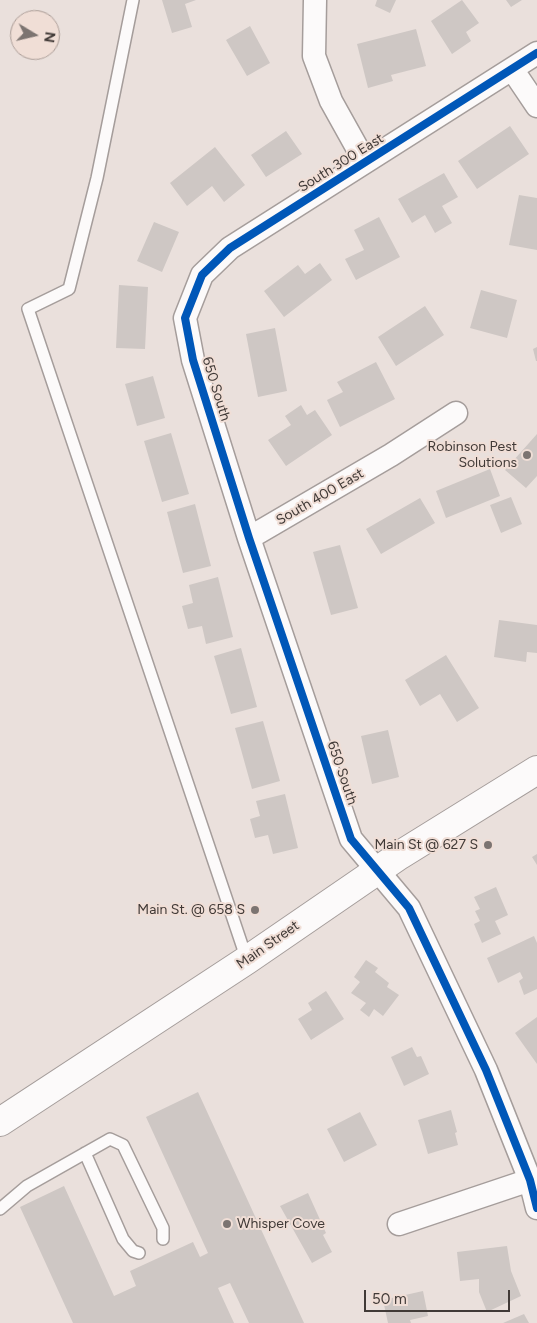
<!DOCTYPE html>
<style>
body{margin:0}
#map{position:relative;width:537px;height:1323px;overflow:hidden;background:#eae0dc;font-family:Figtree,sans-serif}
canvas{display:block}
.north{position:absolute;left:10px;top:10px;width:50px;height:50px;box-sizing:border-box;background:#f0ded6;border:1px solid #aa9c96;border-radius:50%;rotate:99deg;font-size:14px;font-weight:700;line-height:20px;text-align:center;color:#413a37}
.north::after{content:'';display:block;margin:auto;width:18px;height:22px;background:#7c7471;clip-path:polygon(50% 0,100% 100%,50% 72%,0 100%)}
.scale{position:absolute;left:364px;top:1290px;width:146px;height:22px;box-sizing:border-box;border:2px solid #413a37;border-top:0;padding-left:6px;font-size:15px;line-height:18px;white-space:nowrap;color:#413a37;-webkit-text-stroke:4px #f0ded6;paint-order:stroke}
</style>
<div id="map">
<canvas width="537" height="1323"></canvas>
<div class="north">N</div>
<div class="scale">50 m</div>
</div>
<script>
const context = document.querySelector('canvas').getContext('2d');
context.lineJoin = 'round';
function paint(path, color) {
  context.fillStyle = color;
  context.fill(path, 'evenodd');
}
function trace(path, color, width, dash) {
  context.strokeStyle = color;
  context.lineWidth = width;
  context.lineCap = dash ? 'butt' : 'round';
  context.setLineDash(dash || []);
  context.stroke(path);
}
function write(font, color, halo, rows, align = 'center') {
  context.font = font + ' Figtree,sans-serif';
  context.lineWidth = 4;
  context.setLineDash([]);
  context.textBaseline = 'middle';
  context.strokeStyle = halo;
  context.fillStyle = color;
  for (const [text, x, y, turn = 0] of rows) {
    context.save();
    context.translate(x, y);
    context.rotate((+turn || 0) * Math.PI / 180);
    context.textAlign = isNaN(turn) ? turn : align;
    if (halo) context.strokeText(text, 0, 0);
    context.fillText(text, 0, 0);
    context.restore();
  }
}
const building = new Path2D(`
 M162 0H196L185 4 192 27 172 33Z
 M377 0H396L390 13 375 6Z
 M462 0 479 23 466 32 471 41 452 54 431 21Z
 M506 0H522L511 7Z
 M250 26 270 63 247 76 226 40Z
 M416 29 426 66 391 75 393 81 368 88 357 44Z
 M510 126 529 154 477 189 458 161Z
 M286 131 302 154 266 177 251 155Z
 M215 147 245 185 224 202 212 186 187 206 170 183Z
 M444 173 458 197 442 206 452 223 435 233 425 215 412 223 398 199Z
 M519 195 537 198V250L509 245Z
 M379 217 400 257 356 280 345 259 364 250 354 230Z
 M154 222 179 232 162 272 137 261Z
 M320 263 332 280 284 317 264 291 298 265 305 274Z
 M119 285 148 287 145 349 116 348Z
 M481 290 517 300 507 338 470 328Z
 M425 306 444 335 396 366 378 337Z
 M275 328 287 391 258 397 246 334Z
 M537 347V361H536L533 349Z
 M376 362 395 399 340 427 327 400 343 392 337 382Z
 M153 376 165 418 137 426 125 384Z
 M301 405 307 415 315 410 332 435 286 466 268 440 291 425 285 416Z
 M171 433 189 494 162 502 144 441Z
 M537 434V476L526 488 505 470Z
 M490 469 500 496 446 518 436 491Z
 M511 497 522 524 501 533 490 505Z
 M420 498 435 523 381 554 366 529Z
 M195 504 211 566 183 573 167 512Z
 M340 545 358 608 331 615 313 552Z
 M218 577 233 637 206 644 202 626 188 629 182 606 193 603 189 585Z
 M499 620 537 625V653L527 652 526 662 494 657Z
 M241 648 257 707 231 714 214 656Z
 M446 655 479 708 457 722 440 694 420 706 405 680Z
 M263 721 280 781 252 789 235 728Z
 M388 730 399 777 372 784 361 736Z
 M285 794 298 848 273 854 268 835 255 838 250 819 260 816 256 801Z
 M537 854V865L532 857Z
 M496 887 508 915 495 921 501 934 482 943 474 924 480 921 475 911 480 909 474 897Z
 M534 936 537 943V989L524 995 519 981 523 978 520 972 498 983 487 958Z
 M366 960 378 968 375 972 389 983 387 987 399 995 383 1016 374 1009 369 1017 360 1010 366 1003 351 993 360 982 354 977Z
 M326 991 344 1019 311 1040 298 1019 312 1010 308 1003Z
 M537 1017V1064L515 1033Z
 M412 1047 417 1057 421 1056 429 1074 404 1086 391 1057Z
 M198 1092 304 1323H249L230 1283 218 1288 234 1323H73L20 1207 64 1186 114 1296 136 1286 130 1271 193 1242 200 1257 208 1253 146 1117Z
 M451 1110 457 1132 455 1133 458 1145 428 1154 418 1120Z
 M360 1112 377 1145 344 1162 327 1129Z
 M308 1193 326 1233 323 1235 332 1252 312 1263 280 1206Z
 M507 1246 511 1271 521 1296 487 1312 479 1292V1279L460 1281 457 1252Z
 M423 1291 428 1316 410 1320 411 1323H388L383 1300Z
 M524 1314 529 1323H503Z`);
const service = new Path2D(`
 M133 0 97 178 69 289 28 309 247 960
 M85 1153 123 1239 133 1251 139 1253
 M0 1209 27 1186 110 1139 123 1145 163 1228V1239`);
const minor = new Path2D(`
 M315 0 314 56 331 101 365 162
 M537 53 230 248 202 275 185 318 193 360 249 538 351 839 409 908 486 1070 530 1180 537 1208
 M512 69 537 106
 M249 538 391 455 456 413
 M399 1224 530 1180`);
const secondary = new Path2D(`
 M0 1122 247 960 400 855 537 770`);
const cycleway = new Path2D(`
 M537 53 230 248 202 275 185 318 193 360 249 538 351 839 409 908 486 1070 530 1180 537 1208`);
const markers = [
 [527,455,5,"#7c7471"],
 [488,845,5,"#7c7471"],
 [255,910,5,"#7c7471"],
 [227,1224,5,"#7c7471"]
];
const streetNames = [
 ["South 300 East",341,163,-32],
 ["650 South",216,389,73],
 ["South 400 East",320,497,-30],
 ["650 South",342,773,71],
 ["Main Street",268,945,-35]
];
const poiNames = [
 ["Robinson Pest",517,447],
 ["Solutions",517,463],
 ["Main St @ 627 S",478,845],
 ["Main St. @ 658 S",245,910],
 ["Whisper Cove",237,1224,"left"]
];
paint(building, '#cec7c4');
trace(service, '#a59d9b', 14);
trace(minor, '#a59d9b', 25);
trace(secondary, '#a59d9b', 30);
trace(service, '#fcfafa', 11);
trace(minor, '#fcfafa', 22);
trace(secondary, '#fcfafa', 28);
trace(cycleway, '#0057b8', 8);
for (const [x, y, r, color] of markers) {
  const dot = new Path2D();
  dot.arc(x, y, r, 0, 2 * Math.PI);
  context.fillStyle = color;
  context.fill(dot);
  trace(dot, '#f0ded6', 2);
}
write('14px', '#413a37', '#f0ded6', streetNames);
write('14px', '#413a37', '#f0ded6', poiNames, 'right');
</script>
